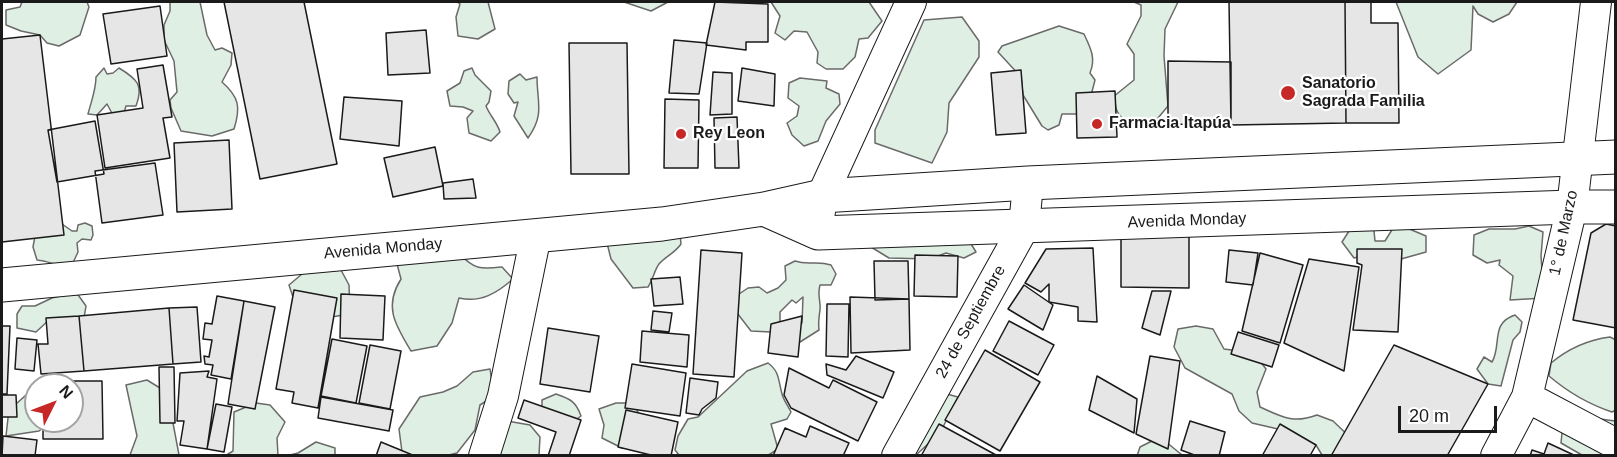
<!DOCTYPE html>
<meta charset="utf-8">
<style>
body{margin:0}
#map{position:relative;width:1617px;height:457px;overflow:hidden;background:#fff;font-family:Arial,sans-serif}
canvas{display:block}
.frame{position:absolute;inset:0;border:3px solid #1a1a1a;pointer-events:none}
.north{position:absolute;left:24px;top:373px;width:60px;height:60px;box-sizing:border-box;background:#fff;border:2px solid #a3a3a3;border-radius:50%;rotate:48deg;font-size:16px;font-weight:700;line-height:24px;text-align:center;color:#1a1a1a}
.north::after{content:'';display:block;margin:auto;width:21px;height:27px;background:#c62828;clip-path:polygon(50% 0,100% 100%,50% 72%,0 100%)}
.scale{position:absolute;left:1398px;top:406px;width:99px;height:27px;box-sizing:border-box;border:3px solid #1a1a1a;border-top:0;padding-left:8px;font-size:18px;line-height:21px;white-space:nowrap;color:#1a1a1a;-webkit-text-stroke:4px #fff;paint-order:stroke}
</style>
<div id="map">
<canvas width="1617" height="457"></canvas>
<div class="frame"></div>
<div class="north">N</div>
<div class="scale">20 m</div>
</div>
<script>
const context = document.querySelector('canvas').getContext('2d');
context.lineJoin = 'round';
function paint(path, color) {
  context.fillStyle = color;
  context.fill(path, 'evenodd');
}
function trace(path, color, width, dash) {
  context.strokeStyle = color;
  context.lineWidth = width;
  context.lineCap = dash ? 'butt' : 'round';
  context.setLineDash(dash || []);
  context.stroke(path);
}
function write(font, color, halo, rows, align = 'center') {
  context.font = font + ' Arial,sans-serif';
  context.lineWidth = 4.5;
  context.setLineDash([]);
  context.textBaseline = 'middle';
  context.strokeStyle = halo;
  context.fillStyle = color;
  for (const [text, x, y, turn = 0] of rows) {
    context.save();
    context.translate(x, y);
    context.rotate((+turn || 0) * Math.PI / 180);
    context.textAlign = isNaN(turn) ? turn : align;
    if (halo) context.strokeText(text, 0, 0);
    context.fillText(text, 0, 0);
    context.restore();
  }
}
const green = new Path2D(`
 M22 2H87L89 7 80 35 59 46 47 43 40 35 21 31 6 25V10L20 7Z
 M170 2H200L207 35 215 50 222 48 232 53 231 65 222 82C239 97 241 107 234 129L212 136 181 131 171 108 170 100 177 92 174 61 164 40V25L170 11Z
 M457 2H488L495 29 478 39 458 36 456 17 460 4Z
 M624 2H668L651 11Z
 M771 2H869L882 21 868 38 859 39 855 57 843 69H826L817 63 818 52 807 32 794 31 785 40 775 33 780 16Z
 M1134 2H1178L1165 29 1164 56 1168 106 1158 118 1148 125C1136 124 1123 124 1117 111 1114 106 1117 102 1113 97L1134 80V54L1127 44 1141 16V5Z
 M1396 2H1517L1509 14 1493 22 1478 14 1473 6 1471 50 1438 74 1418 57Z
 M962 17 979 41V57L949 103 947 132 932 163 875 143V130L924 20Z
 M1059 26 1084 34C1091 49 1096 58 1090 73L1095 80 1089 103 1080 114H1062L1059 125 1048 130 1042 126 1023 95 1021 77 998 52 1002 46Z
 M104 68 107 74 113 73 119 68C137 79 144 85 136 106H126L122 119 114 117 107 104 97 115 88 114C91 102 96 90 96 77Z
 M472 68 475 75 491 91 489 102 486 106C490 116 497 122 500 132L491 141 469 133 467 118 473 111 463 107 450 106 447 91 460 83 464 71Z
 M520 74 526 80 537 77C537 103 545 114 528 138L514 116 518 102 514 103 508 94 509 81Z
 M800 78 827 81 826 88 839 94 840 104 826 121 818 141 804 146 792 135 787 123 797 116 799 106 788 98 789 83Z
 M85 223 92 226 93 235 91 240 82 239 77 243 78 252 71 267C59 267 49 261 37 260L33 247 35 236 62 224 72 231H77L78 225Z
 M1366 224 1374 231 1375 241H1385L1395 225 1407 228 1426 236V252L1394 261 1384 250 1354 258 1342 242 1351 228Z
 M1529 226 1543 232 1541 256 1544 298 1510 300 1513 276 1499 265 1500 260 1487 263 1473 255 1474 235 1489 229H1515Z
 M680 234 681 244C675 253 666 256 659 264 655 269 653 279 648 287L633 288 611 259 607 243Z
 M968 239 976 252 964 258 946 253 930 259 889 258 871 247Z
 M460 254C474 270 482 269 502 267L513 279C497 293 481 303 459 298L452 323 437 346 411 351C396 326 383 307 401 279L397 264Z
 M795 261C809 266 816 260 831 265L836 274 831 285H820C817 296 821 301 820 310 819 317 818 322 819 330L800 342 794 330 802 323 803 297 796 303 792 300 780 312V321L771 332 751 331 734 309 736 296 748 288 759 287 767 293 778 288 786 280 785 266Z
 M308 263 341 270 349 285 350 314 331 317 295 303 289 285 302 274Z
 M76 292 86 306 83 324 50 319 36 332 17 328V314L22 306H35L52 298Z
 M1515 315 1522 322 1520 332 1513 340 1501 386 1488 384 1477 369 1484 357 1492 362C1502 345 1490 323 1515 315Z
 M1196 326 1213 329 1224 349 1254 353 1266 369 1257 392 1260 407C1282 417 1293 424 1317 415L1333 421 1354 441 1347 455H1322L1316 445 1278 429 1252 423 1239 411 1232 394 1185 368 1174 347 1178 329Z
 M1610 337 1616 340V410L1612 412C1588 404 1569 393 1549 376L1551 363C1569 348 1587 340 1610 337Z
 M768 363C780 372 778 380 782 394 784 401 788 406 791 412L787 419 771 424 778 449 767 456 679 455 675 450 678 436 688 419 698 417 747 371Z
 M490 369 494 396 480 405 475 430 457 453 449 455 413 456 402 452 399 429 420 397 443 392 457 386 473 372Z
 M147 380 160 388 170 407 179 455H130L137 436 126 385Z
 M36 388V421H52L39 431 6 436 9 409C19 403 25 394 36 388Z
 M943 393 958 397 940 433 916 455H904Z
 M556 394C571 399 576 402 581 416L570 424 542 415V400Z
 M256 403 270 405 285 422 277 438 278 455 225 456 233 451 234 412Z
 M616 403H633L644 423 635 442 622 448 602 438 604 425 599 409Z
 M1593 418 1615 421V455H1582L1561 443 1562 433 1571 425Z
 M507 421 530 425 540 437 539 455H484Z
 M1160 437 1182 455 1137 456 1140 447Z
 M316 442 335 448V455H290L298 453Z`);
const building = new Path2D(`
 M224 2H304L337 164 260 179Z
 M715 2 768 4V42H746V50L706 45Z
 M1229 2H1345L1346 123 1231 125Z
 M1345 2H1371V23H1398L1399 123H1346Z
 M160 6 167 56 111 64 103 14Z
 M426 30 430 73 388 75 386 33Z
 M40 35 64 235 2 242V39Z
 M674 40 707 43 699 94 669 93Z
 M569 43H627L629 174H571Z
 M1168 61 1231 62V125L1168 124Z
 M163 65 172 117 163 118 170 158 105 168 97 115 143 108 137 69Z
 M742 68 775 74 774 106 738 101Z
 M1021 70 1026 133 996 135 991 73Z
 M713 72 732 73V114L710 115Z
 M1115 91 1117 137 1077 138 1076 93Z
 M344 97 402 101 399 146 340 139Z
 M665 99 699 100 698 168H664Z
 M737 117 739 168H715L714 118Z
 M95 121 104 174 57 182 48 130Z
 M229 140 232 209 177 212 174 143Z
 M435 147 443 186 393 197 384 158Z
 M155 163 163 215 102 223 95 171Z
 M473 179 476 198 444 199 443 183Z
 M1606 224 1616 226V328L1573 320 1591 233Z
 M1121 235 1189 236V288L1121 287Z
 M1093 248 1097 322 1078 321V307L1049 302V284L1041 292 1025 283 1046 249Z
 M1357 249H1402L1398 332 1353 330 1362 265 1357 263Z
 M701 250 742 253 734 377 693 374Z
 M1229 250 1258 253 1253 285 1226 282Z
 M1260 253 1303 265 1280 343 1242 331Z
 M915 255 958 256 957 297 914 296Z
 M1309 259 1359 267 1344 371 1284 343Z
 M874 261H908L909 299 875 300Z
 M680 277 683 304 654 306 651 279Z
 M1024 285 1053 305 1043 330 1008 309Z
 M294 290 337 298 318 408 292 403 294 392 276 389Z
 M1152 291H1171L1160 335 1142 328Z
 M341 294 385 296 383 340 340 338Z
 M217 296 244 301 231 379 211 375 213 365 205 364 204 356 209 357 212 340 203 339 205 323 212 324Z
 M850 297 909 299 910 350 851 353Z
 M244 301 275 307 255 409 228 404Z
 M827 304H849L848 357 826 356Z
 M197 307 201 362 173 364 169 308Z
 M169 308 173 364 84 371 79 316Z
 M653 311 672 313 669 332 651 330Z
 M79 316 84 371 41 374 38 344H48L46 318Z
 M802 316 798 357 768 353 771 324Z
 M1009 321 1054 345 1038 375 993 351Z
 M2 326H10L7 394H2Z
 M548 328 599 336 590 392 540 384Z
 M642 331 689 335 687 367 640 362Z
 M1238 332 1279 345 1272 367 1231 354Z
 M17 338 37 340 34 371 15 369Z
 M332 339 367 346 356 403 321 396Z
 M370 345 401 351 390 409 359 403Z
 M1394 345 1488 384 1447 456H1331Z
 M985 350 1040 382 1000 451 945 420Z
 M856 356 894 372 883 398 827 375 826 364 846 370Z
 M1150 356 1180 361 1168 449 1136 434Z
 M632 364 686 373 680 416 625 408Z
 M159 367H174L175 423H160Z
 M789 368 829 388 833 380 877 402 858 441 791 408 784 395Z
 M209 371 207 377 217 379 207 449 180 445 184 421H177L180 373Z
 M1097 376 1137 399 1134 433 1089 410Z
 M690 378 718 382 716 398 702 409 699 415 686 413Z
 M43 381H102L103 439H43V421H72V385H43Z
 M2 395H16L17 417H2Z
 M321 397 393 410 389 431 318 418Z
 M524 400 581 420 569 456H548L556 432 518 418Z
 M216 404 232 407 224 452 207 449Z
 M626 410 678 422 671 456H655L618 447Z
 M1190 421 1225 432 1219 456H1197L1181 450Z
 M939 424 996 455 995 456H921Z
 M1280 424 1316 445 1311 454 1314 456H1262Z
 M810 426 849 443 843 456H773L785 428 806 437Z
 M3 436 37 440 35 456H2Z
 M381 442 415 456H376Z
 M1548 443 1576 456H1530L1532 450 1544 454Z`);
const street = new Path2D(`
 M819 219 822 196 911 2
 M1527 397 1616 444
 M484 456 503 396 536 235
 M897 456 1024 227 1028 183
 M1496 456 1527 397 1572 207 1596 2`);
const secondary = new Path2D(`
 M764 209 818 233 1572 207H1616
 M2 285 662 224 764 209 822 196 1028 183 1616 157`);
const markers = [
 [1288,93,8,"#c62828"],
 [1097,124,6,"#c62828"],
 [681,134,6,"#c62828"]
];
const poiNames = [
 ["Sanatorio",1302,84],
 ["Sagrada Familia",1302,102],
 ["Farmacia Itapúa",1109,124],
 ["Rey Leon",693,134]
];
const streetNames = [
 ["Avenida Monday",1187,221,-2],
 ["1° de Marzo",1564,233,-78],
 ["Avenida Monday",383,249,-5],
 ["24 de Septiembre",971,322,-61]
];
paint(green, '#e0efe3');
trace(green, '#6a6a6a', 1.5);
paint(building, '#e6e6e6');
trace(building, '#1a1a1a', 1.5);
trace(street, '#1a1a1a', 32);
trace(secondary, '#1a1a1a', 35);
trace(street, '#fff', 30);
trace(secondary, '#fff', 33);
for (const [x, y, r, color] of markers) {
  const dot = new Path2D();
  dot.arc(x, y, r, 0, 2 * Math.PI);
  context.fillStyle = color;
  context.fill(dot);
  trace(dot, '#fff', 2);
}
write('bold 16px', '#1a1a1a', '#fff', poiNames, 'left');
write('16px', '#1a1a1a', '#fff', streetNames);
</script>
